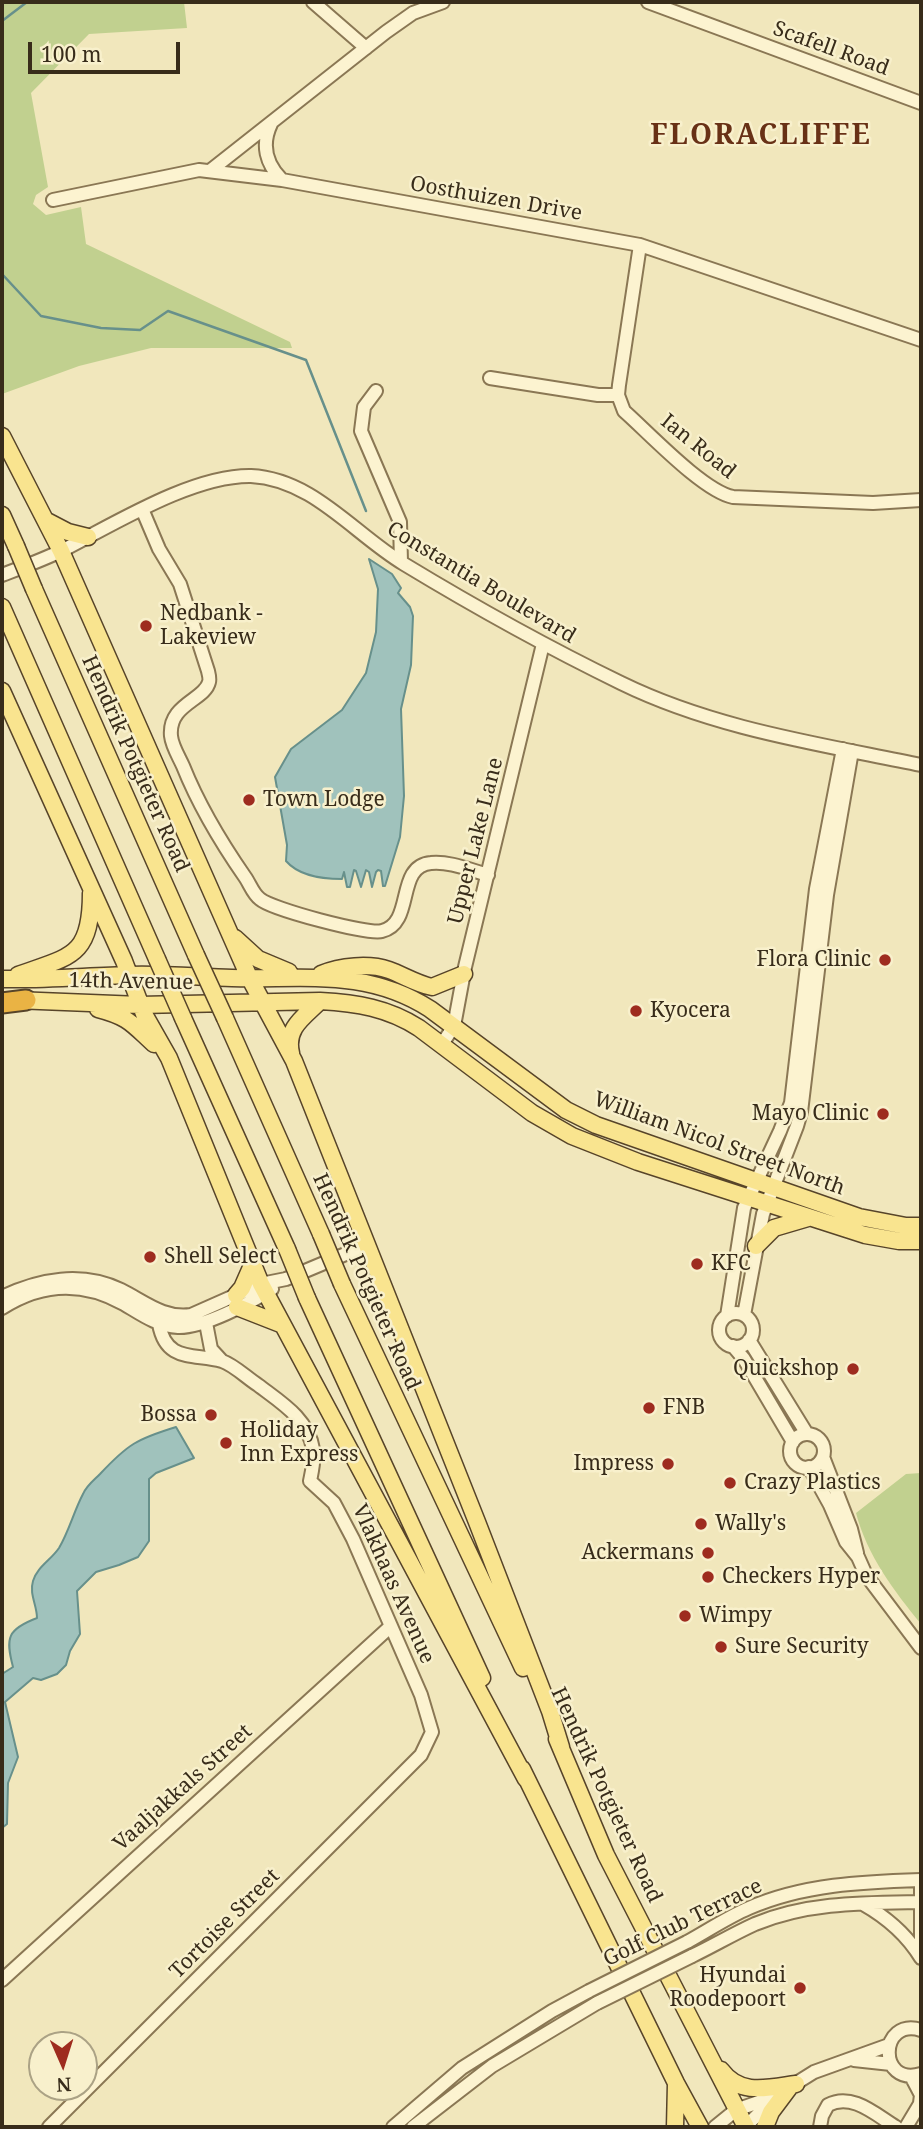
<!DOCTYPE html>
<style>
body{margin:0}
#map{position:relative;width:923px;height:2129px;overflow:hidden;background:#f1e7bc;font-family:"Noto Serif",serif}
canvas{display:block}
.frame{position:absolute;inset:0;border:4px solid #382c1a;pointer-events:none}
.north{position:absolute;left:28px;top:2031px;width:70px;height:70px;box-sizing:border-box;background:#f8f0cc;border:2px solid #aba285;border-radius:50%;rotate:177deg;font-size:19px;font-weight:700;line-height:28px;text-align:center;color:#382c1a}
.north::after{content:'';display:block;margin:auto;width:24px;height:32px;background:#9e2c1f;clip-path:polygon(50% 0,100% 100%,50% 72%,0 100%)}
.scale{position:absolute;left:28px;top:42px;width:152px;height:32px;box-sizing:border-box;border:4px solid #382c1a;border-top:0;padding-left:9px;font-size:21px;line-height:24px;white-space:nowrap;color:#382c1a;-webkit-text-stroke:5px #f8f0cc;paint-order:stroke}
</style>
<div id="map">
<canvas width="923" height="2129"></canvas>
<div class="frame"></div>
<div class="north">N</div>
<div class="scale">100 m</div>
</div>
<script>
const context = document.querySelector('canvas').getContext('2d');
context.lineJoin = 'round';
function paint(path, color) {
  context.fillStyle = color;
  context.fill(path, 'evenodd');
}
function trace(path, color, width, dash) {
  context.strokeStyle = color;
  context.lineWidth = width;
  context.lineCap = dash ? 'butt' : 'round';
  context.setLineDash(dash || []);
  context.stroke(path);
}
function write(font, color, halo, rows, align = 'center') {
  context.font = font + ' "Noto Serif",serif';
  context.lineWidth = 5;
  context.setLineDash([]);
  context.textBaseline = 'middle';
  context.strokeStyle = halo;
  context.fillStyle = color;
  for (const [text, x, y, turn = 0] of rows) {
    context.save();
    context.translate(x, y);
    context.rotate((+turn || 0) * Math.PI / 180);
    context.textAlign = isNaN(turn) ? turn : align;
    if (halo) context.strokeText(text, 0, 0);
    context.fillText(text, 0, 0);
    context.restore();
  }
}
const green = new Path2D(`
 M2 2H184L187 28 89 34 31 93 48 187 36 195 33 204 46 215 81 207 86 244 290 342 292 348H151L79 366 2 394Z
 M921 1473V1624C894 1591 867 1555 856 1513L906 1474Z`);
const water = new Path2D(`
 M369 559 392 574 401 588 398 593 410 607 413 616 411 665 401 709 404 796 400 837 385 886H383L381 871 378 870 376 872 372 887 369 872 366 870 361 887 356 871 354 870 350 887H347L344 872 342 879C322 879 299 876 286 861L287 845 275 777 291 749 342 710 366 673 376 632 378 589Z
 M176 1427 194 1458 156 1473 149 1479V1541L138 1557 119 1565 96 1572 77 1591 80 1634 70 1651 66 1665 57 1674 41 1680 33 1678 5 1702 18 1757 8 1783 7 1824 2 1828V1674L13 1667C5 1637 8 1629 37 1618 37 1605 29 1594 33 1581 37 1567 51 1560 59 1548 69 1531 74 1511 83 1494 86 1486 94 1480 100 1474 128 1444 137 1439 176 1427Z`);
const stream = new Path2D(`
 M2 21 27 2
 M2 274 41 316 101 328 140 330 168 311 306 360 366 511`);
const minor = new Path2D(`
 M313 2 366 48
 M648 2 921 103
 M271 124C261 145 266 164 282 180
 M211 170 386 32 413 13 443 2
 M53 200 199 170 282 180 640 245 921 340
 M640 245 619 385 618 395 624 411C649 433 703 491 733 497L873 503 921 500
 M490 378 598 395H618
 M376 391 364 407 361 431 400 522 401 562
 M142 509 159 549 180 584 208 671C209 675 210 679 209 682 205 700 168 704 171 736 172 746 179 757 183 766 199 806 220 841 245 877 250 884 253 894 260 899 271 909 368 935 382 931 415 923 395 866 431 863 449 861 470 870 488 875
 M2 575C23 567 45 559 65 549 116 523 193 475 251 476 313 479 354 534 404 564 475 607 547 647 621 683 715 729 820 744 921 765
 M442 1044 454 1026 465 967 543 644
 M2 1297C39 1279 82 1271 121 1290 145 1302 164 1319 191 1315L261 1284 286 1279 367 1245
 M2 1308C41 1283 83 1281 124 1304 141 1314 157 1326 178 1327 203 1328 250 1303 272 1289
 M719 1330a17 17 0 1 1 34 0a17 17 0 1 1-34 0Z
 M744 1315 763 1214 797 1126 801 1112 827 895 852 751
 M727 1316 744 1208 780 1131 791 1103 816 889 843 749
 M206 1323 211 1349 222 1361
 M749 1340 807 1434
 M733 1346 744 1359 793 1442
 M790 1451a17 17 0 1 1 34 0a17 17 0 1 1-34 0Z
 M823 1457 851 1529 857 1553
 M809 1467 830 1505 846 1542 858 1557 866 1575 921 1648
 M921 1885V1948
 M863 1904C886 1917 907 1935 921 1958
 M687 1942C707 1931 728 1917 749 1908 804 1884 863 1882 921 1880
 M692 1956C713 1946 733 1934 755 1924 808 1902 865 1903 921 1902
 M2 1980 391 1626
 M921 2030C879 2017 877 2087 921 2074
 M854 2060 891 2064
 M911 2076 921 2095 920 2103
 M790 2087 814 2072 889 2045
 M49 2127 421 1755 432 1732 421 1695 353 1539 334 1503 310 1481C312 1471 315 1459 313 1449 308 1418 280 1402 258 1385 247 1378 234 1365 222 1361 194 1353 166 1363 159 1324
 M393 2127 462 2068 552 2011 589 1991
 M413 2127 492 2066 597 2003
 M715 2127 736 2110 773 2097
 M745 2127 775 2098
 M820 2127 822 2116 828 2105C852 2092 876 2115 896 2127
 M906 2127 921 2102`);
const major = new Path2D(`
 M2 436 61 551 249 977 294 1061 477 1522 550 1711 561 1747
 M2 515 16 546
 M45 520 68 532 88 537
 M34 589 196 955
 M2 607 157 959
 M2 691 124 961 144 1014 169 1058 261 1284 526 1779
 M235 938 258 959 289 972
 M321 974C340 966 369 963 389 970 403 975 417 984 432 987L464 974
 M18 975C71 956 91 957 91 893
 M2 979C45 980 88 976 130 975 165 974 198 977 232 978 304 980 366 968 430 1009L566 1110 596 1125 859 1217 906 1226H921
 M15 1000 140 1005 320 1001C357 1003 388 1008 419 1028L532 1113 572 1136 638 1162 865 1235 899 1241H921
 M98 1009C129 1017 132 1024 154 1044
 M183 1018 287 1249
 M225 1018 321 1234
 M291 1053C285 1028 304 1017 320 1001
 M756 1246 774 1228 808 1218
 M342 1284 523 1668
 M236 1295 242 1288 253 1263
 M307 1298 482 1678
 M237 1307 283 1325
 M557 1739 606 1855 746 2127
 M522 1769 676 2083 700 2127
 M721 2070C740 2096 767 2088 796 2084
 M675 2127 676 2084
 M765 2127 771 2112 789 2088`);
const highway = new Path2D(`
 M2 1003 26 1000`);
const minorBridge = new Path2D(`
 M589 1991 687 1942
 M597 2003 692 1956`);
const majorBridge = new Path2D(`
 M16 546 34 589
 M196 955 225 1018
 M157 959 183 1018
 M321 1234 342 1284
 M287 1249 307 1298`);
const markers = [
 [146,626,7,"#9e2c1f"],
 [249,800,7,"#9e2c1f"],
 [885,960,7,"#9e2c1f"],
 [636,1011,7,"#9e2c1f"],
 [883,1114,7,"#9e2c1f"],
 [150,1257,7,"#9e2c1f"],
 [697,1264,7,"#9e2c1f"],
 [853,1369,7,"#9e2c1f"],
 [649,1408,7,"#9e2c1f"],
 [211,1415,7,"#9e2c1f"],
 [226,1443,7,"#9e2c1f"],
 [668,1464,7,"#9e2c1f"],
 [730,1483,7,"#9e2c1f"],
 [701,1524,7,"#9e2c1f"],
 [708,1553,7,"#9e2c1f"],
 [708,1577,7,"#9e2c1f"],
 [685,1616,7,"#9e2c1f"],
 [721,1647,7,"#9e2c1f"],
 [800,1988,7,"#9e2c1f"]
];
const streetNames = [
 ["Scafell Road",831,49,20],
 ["Oosthuizen Drive",496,199,10],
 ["Ian Road",698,447,39],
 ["Constantia Boulevard",481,583,31],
 ["Hendrik Potgieter Road",135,764,66],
 ["Upper Lake Lane",476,841,-76],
 ["14th Avenue",131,982,1],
 ["William Nicol Street North",719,1144,20],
 ["Hendrik Potgieter Road",366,1282,66],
 ["Vlakhaas Avenue",393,1584,66],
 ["Vaaljakkals Street",183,1788,-42],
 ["Hendrik Potgieter Road",606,1795,65],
 ["Golf Club Terrace",683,1923,-26],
 ["Tortoise Street",225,1924,-45]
];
const poiNames = [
 ["Nedbank -",160,614],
 ["Lakeview",160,638],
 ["Town Lodge",263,800],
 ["Flora Clinic",871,960,"right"],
 ["Kyocera",650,1011],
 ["Mayo Clinic",869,1114,"right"],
 ["Shell Select",164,1257],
 ["KFC",711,1264],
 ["Quickshop",839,1369,"right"],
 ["FNB",663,1408],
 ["Bossa",197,1415,"right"],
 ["Holiday",240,1431],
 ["Inn Express",240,1455],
 ["Impress",654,1464,"right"],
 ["Crazy Plastics",744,1483],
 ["Wally's",715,1524],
 ["Ackermans",694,1553,"right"],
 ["Checkers Hyper",722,1577],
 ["Wimpy",699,1616],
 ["Sure Security",735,1647],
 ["Hyundai",786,1976,"right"],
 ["Roodepoort",786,2000,"right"]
];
const districtNames = [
 ["FLORACLIFFE",761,136]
];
paint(green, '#c1d08f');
paint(water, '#a0c2bc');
trace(water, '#67908b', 2);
trace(stream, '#67908b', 2.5);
trace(minor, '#8a7754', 16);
trace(major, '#574429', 19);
trace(highway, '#574429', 23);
trace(minor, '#fcf3d0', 12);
trace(major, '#f9e48f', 16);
trace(highway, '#eab344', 19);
trace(minorBridge, '#8a7754', 16, []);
trace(majorBridge, '#574429', 19, []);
trace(minorBridge, '#fcf3d0', 12);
trace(majorBridge, '#f9e48f', 16);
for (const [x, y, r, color] of markers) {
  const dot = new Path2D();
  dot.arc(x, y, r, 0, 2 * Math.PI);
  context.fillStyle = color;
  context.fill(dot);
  trace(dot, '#f8f0cc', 2.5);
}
write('21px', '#382c1a', '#f8f0cc', streetNames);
write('21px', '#382c1a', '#f8f0cc', poiNames, 'left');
context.letterSpacing = '2px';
write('bold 28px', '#683116', '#f8f0cc', districtNames);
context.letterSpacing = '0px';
</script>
